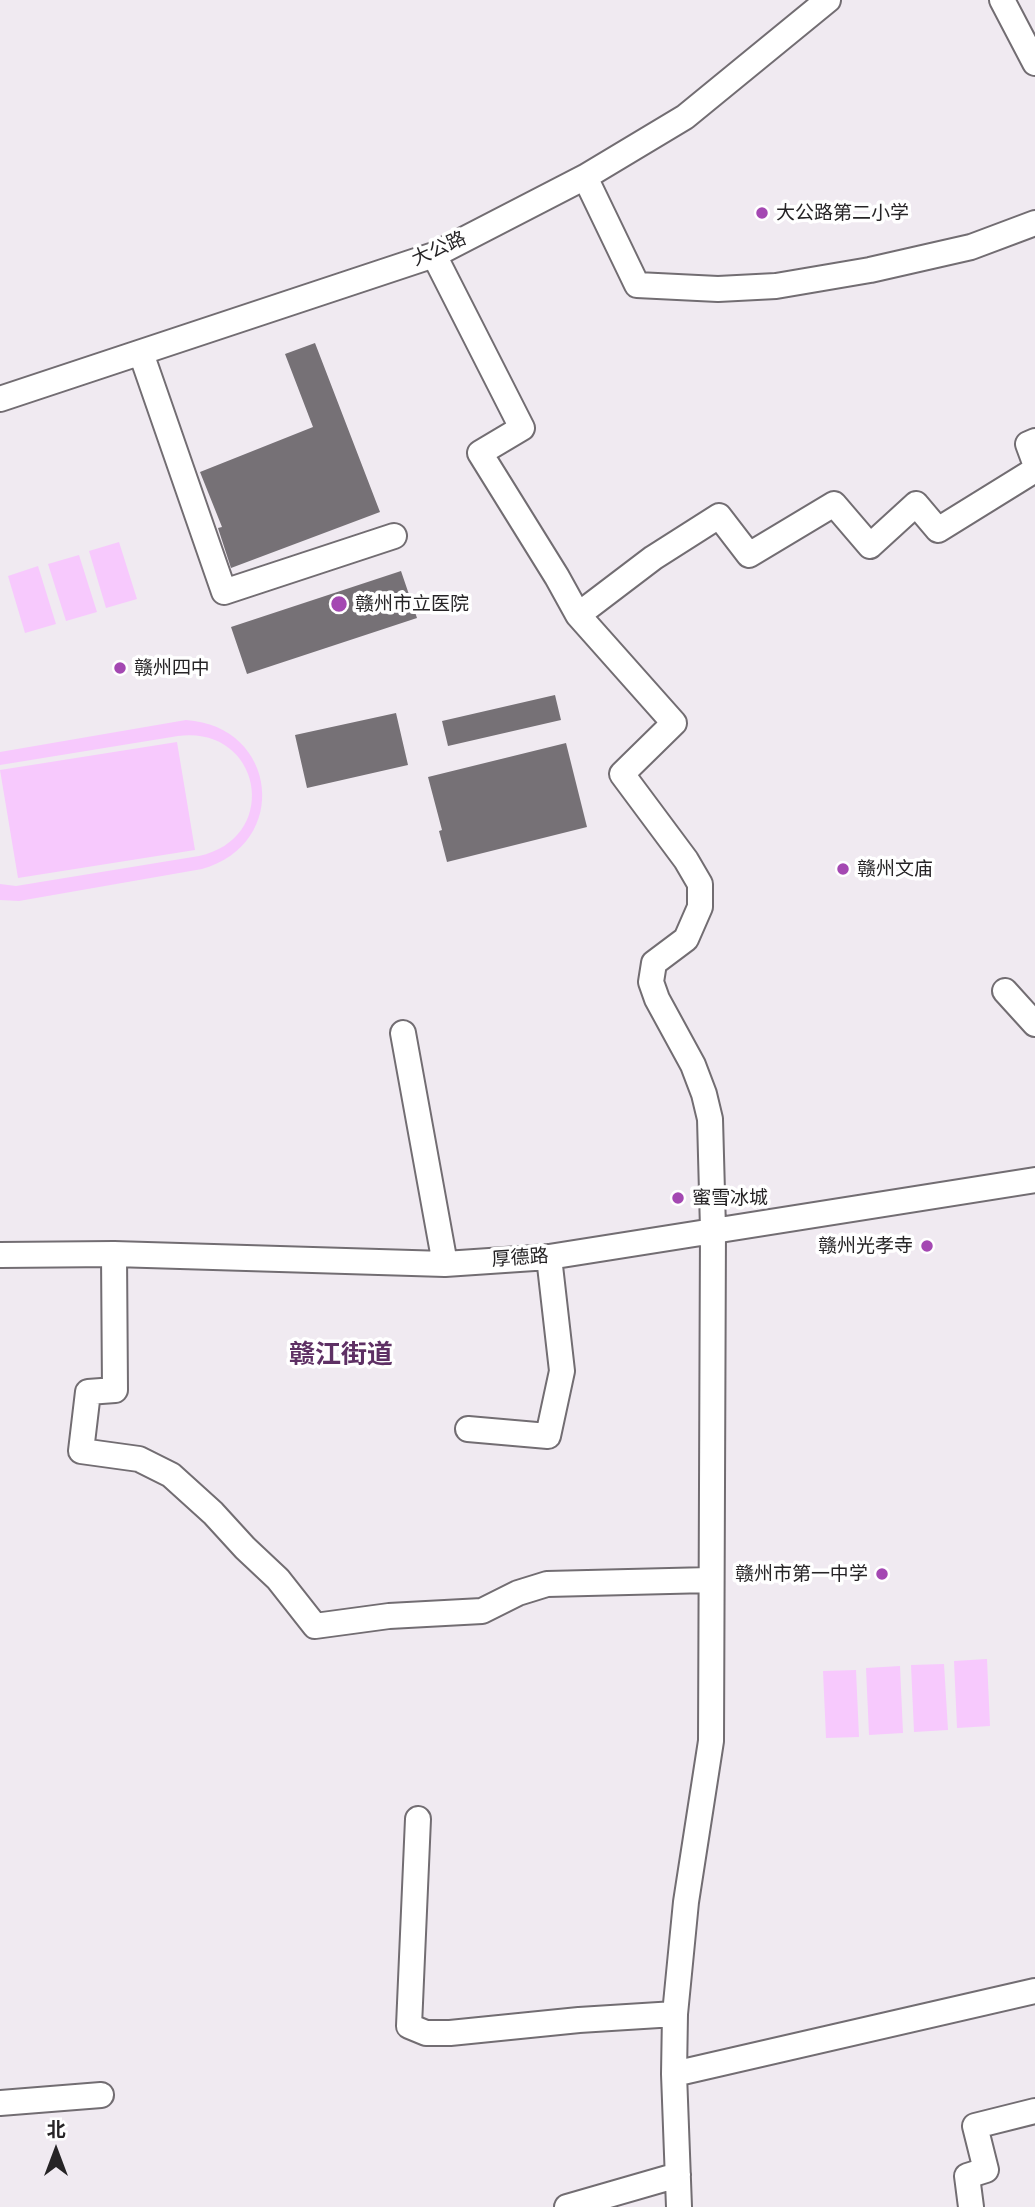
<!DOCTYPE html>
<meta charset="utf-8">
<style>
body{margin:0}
#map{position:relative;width:1035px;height:2207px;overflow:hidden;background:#f0eaf1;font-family:Inter,"Noto Sans SC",sans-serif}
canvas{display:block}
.north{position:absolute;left:21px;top:2116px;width:70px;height:70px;-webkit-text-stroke:5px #fff;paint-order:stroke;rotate:0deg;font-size:19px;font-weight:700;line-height:28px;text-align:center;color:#262426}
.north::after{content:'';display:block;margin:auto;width:24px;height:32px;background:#262426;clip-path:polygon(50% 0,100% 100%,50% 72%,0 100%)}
</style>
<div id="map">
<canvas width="1035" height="2207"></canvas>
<div class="north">北</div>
</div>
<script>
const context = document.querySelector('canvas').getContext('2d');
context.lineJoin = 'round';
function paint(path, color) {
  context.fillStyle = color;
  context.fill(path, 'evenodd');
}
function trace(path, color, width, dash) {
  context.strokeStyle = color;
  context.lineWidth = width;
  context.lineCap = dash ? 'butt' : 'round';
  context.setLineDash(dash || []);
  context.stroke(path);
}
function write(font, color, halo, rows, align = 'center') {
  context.font = font + ' Inter,"Noto Sans SC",sans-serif';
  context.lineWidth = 7;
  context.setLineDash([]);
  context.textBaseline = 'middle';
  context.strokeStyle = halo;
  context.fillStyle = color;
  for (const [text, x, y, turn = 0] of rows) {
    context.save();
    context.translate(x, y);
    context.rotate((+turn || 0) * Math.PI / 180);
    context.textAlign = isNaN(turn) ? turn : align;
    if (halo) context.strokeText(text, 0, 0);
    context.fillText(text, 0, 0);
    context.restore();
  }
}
const green = new Path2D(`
 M119 542 137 599 106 608 89 551Z
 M79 555 97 612 66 621 48 564Z
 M38 566 56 624 25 633 8 576Z
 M186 720C278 726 291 844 202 869L19 901 0 900V884L16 886 199 856C282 838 262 725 178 736L0 765V752Z
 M177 742 195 850 18 878 0 770Z
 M987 1659 990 1726 957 1728 954 1661Z
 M944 1664 948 1730 914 1732 911 1665Z
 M900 1666 903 1733 869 1735 866 1668Z
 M856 1670 859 1737 826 1738 823 1671Z`);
const building = new Path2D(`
 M315 343 380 512 231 568 218 528 222 527 200 472 313 427 285 354Z
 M401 571 417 618 247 674 231 627Z
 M555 695 561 720 448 746 442 721Z
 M396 713 408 765 307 788 295 735Z
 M566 743 587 827 447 862 439 831 442 830 428 777Z`);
const minor = new Path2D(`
 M1002 0 1035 63
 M585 177 637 285 718 289 776 286 870 270 971 247 1035 223
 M434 255 522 428 480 453 557 577 578 615 653 558 719 516 749 555 834 504 870 546 916 504 938 530 1035 470
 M141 353 224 592 394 536
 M0 399 434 255 585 177 685 117 828 0
 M1035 441 1028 444 1035 463
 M578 615 674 723 622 774 686 860 700 884V907L686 939 654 963 651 982 657 999 693 1065 704 1094 710 1119 713 1229 711 1741 686 1902 675 2014 674 2074 679 2207
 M1005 991 1035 1024
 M403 1033 445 1264
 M114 1254 115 1390 88 1392 81 1451 139 1459 171 1475 213 1513 245 1548 278 1579 315 1626 389 1616 482 1611 518 1593 547 1584 710 1580
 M0 1255 114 1254 445 1264 549 1257 1035 1180
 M468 1429 548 1436 562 1371 549 1257
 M418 1819 409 2026 426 2033H450L579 2020 675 2014
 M674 2074 1035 1991
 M0 2103 101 2095
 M567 2207 678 2175
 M971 2207 967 2176 986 2170 975 2126 1035 2111`);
const markers = [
 [762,213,7,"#a448b2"],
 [339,604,9,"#a448b2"],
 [120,668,7,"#a448b2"],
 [843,869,7,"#a448b2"],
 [678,1198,7,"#a448b2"],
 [927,1246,7,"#a448b2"],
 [882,1574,7,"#a448b2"]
];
const poiNames = [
 ["大公路第二小学",776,213],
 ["赣州市立医院",355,604],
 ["赣州四中",134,668],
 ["赣州文庙",857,869],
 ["蜜雪冰城",692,1198],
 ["赣州光孝寺",913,1246,"right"],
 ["赣州市第一中学",868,1574,"right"]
];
const streetNames = [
 ["大公路",439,249,-24],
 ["厚德路",520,1258,-4]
];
const districtNames = [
 ["赣江街道",341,1355]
];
paint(green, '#f7c9fd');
paint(building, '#767176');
trace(minor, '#726d72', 28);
trace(minor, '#fff', 24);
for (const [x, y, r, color] of markers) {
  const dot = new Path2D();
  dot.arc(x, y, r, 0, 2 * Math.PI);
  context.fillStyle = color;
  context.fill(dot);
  trace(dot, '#fff', 2.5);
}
write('19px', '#262426', '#fff', poiNames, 'left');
write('19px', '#262426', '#fff', streetNames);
write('bold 26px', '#5e3064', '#fff', districtNames);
</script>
